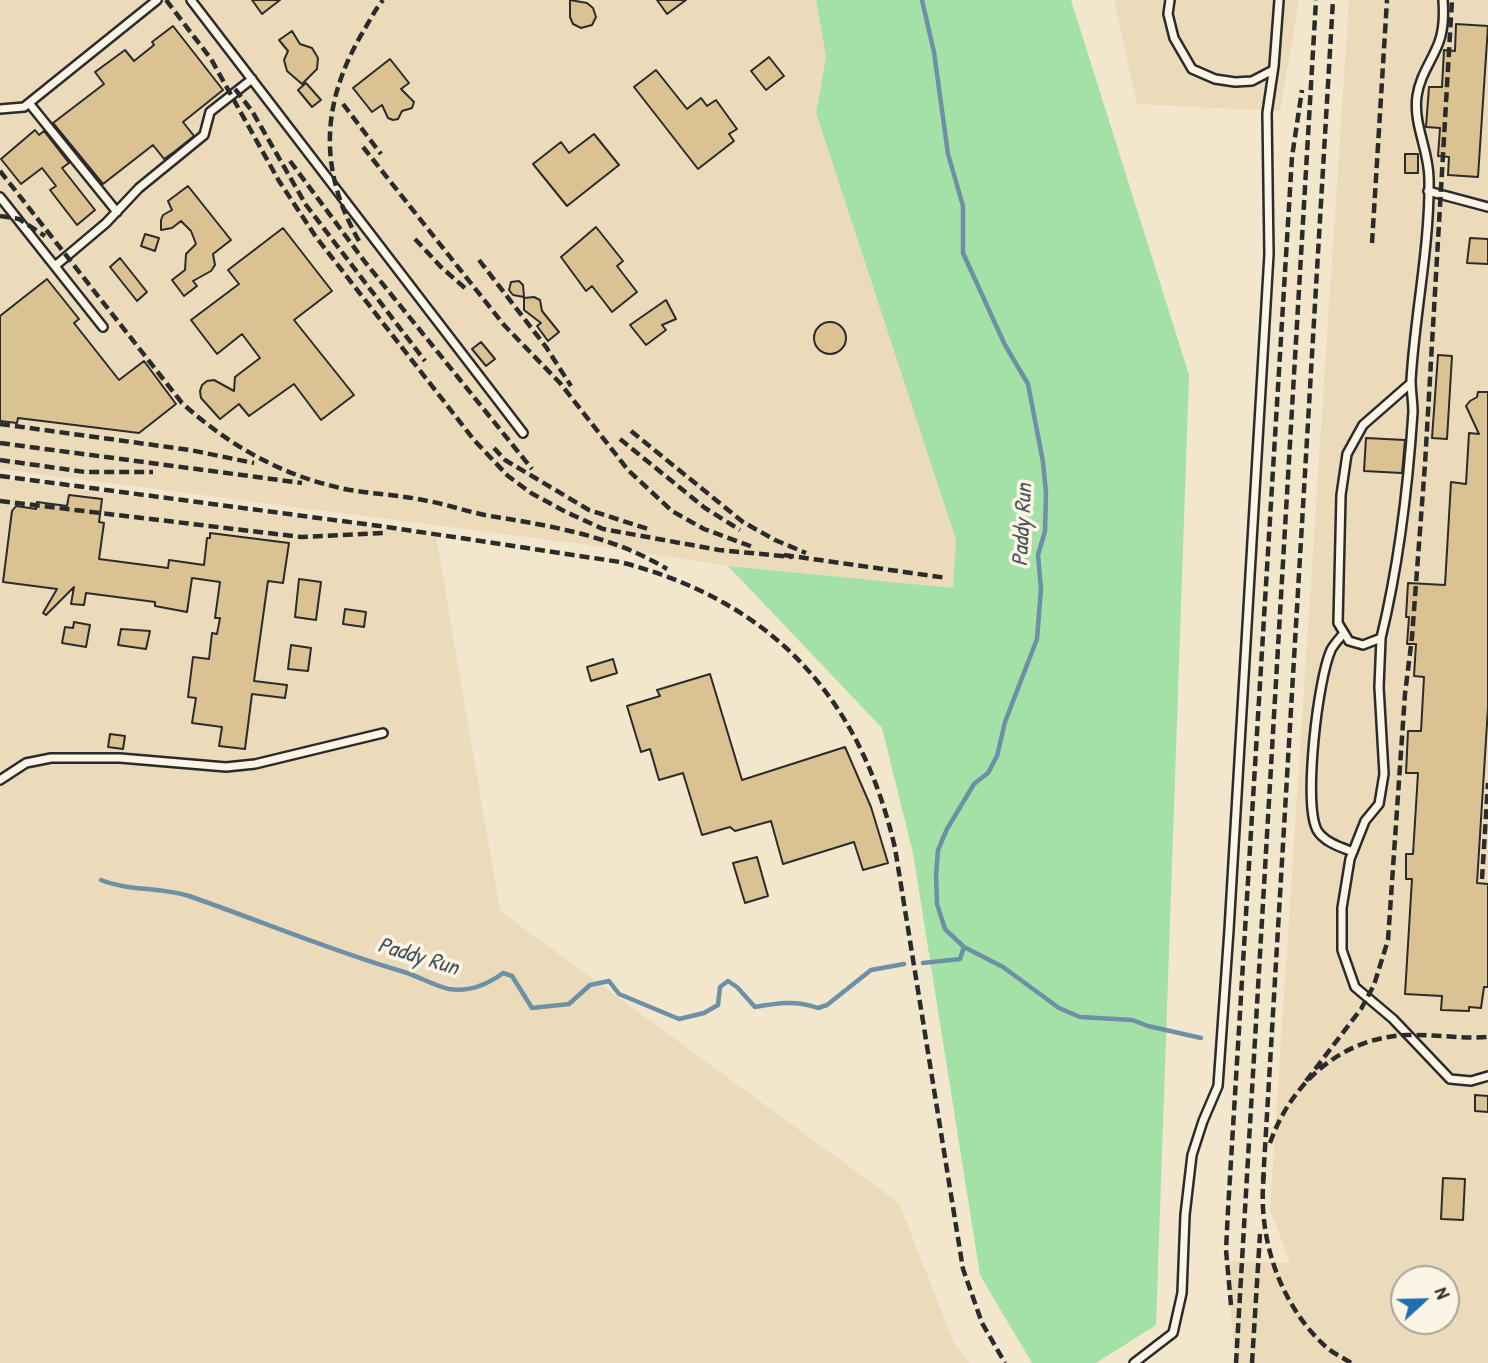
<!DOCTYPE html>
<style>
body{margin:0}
#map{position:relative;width:1488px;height:1363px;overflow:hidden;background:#f2e6cc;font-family:"Patrick Hand",sans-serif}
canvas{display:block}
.north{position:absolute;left:1390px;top:1265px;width:70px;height:70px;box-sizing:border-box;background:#fcf5e5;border:2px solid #a8a49b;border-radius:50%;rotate:68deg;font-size:19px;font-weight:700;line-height:28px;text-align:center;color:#2b2b2b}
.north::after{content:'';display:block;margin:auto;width:24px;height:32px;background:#1f6fb2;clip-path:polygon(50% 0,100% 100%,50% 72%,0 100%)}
</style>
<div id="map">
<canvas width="1488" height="1363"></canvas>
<div class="north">N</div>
</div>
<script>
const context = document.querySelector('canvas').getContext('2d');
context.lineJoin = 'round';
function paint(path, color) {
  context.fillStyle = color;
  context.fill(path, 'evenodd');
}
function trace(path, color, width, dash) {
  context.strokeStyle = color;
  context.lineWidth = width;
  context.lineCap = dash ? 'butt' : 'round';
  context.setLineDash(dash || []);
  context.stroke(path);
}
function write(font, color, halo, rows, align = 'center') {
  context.font = font + ' "Patrick Hand",sans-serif';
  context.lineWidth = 7;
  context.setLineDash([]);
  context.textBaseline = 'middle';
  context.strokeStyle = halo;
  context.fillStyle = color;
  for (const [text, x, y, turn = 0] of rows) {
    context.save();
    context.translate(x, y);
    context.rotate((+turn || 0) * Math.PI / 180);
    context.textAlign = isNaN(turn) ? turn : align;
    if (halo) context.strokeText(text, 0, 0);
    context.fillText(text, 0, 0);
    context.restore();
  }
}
const built = new Path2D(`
 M0 0H816L826 57 816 113 956 540 953 589 728 566 620 549 0 469Z
 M1114 0H1299L1280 111 1137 104Z
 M1349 0H1488V1363H1235L1227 1261 1290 1263 1270 1210ZM1404 1279H1446V1321H1404Z
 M0 479 436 536 500 911 899 1203 954 1343 970 1363H0Z`);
const green = new Path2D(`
 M816 0H1071L1189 375 1156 1325 1096 1363H1032L980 1275 913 853 882 728 728 566 953 588 956 540 816 113 826 57Z`);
const stream = new Path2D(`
 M922 0 934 52 948 154 963 206V253L1005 345 1028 384 1043 462 1046 493 1045 531 1038 555 1041 589 1037 639 1005 722 997 756 988 773 974 784 947 829 938 850 936 876 937 904 945 929 964 947 960 959 923 963
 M101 880C128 891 160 887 189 896 261 921 331 951 404 972 417 976 438 987 449 989 469 992 487 985 503 973L512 976 532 1008 569 1004 590 985 609 981 619 994 679 1019 704 1013 718 1005 720 987 728 981 737 987 755 1007C778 1003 796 1000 818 1008L827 1005 871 970 904 964
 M964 947 1003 967 1059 1008 1080 1017 1132 1020 1148 1026 1201 1038`);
const building = new Path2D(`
 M252 0H280L262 14Z
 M570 0 587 3 593 8 596 17 592 25 581 28 573 24 570 17Z
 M657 0H686L667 14Z
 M1456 24 1488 26 1478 177 1448 175 1449 157 1438 156 1440 128 1426 127 1429 87H1442L1444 50 1455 51Z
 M173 26 223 90 183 122 194 136 174 152 164 159 153 145 103 184 53 123 104 84 95 72 125 50 134 61 154 45 152 42Z
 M292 31 300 44 312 48 318 58 317 69 302 84 287 71 284 60 288 51 279 40Z
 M769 57 784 76 766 90 751 71Z
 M390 59 409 83 401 89 414 102 412 108 402 111 398 119 393 120 388 118 382 105 372 112 353 88Z
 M656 70 687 109 701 98 707 106 716 100 737 129 729 134 734 141 698 169 634 87Z
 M306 83 321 100 312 107 298 90Z
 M35 130 39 135 44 131 69 163 62 168 95 210 77 225 50 190 56 186 42 168 21 184 1 159Z
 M594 134 619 165 567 206 533 164 561 142 569 153Z
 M1405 154H1418V173H1405Z
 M188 186 231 240 213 254 215 265 211 271 193 281 197 286 184 296 172 280 185 270 186 254 196 244 191 231 181 221 172 228 161 230V220L163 215 172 210 168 201Z
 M596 227 623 261 617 266 637 292 612 312 592 286 586 291 561 257Z
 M283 228 332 291 294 320 354 395 321 420 294 384 249 416 239 404 220 419 201 398 200 391 202 385 207 381 214 380 234 391 235 377 260 358 242 334 217 354 191 320 239 284 228 270Z
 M145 234 159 238 155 251 141 246Z
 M1470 238 1488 239V264L1467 263Z
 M120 258 147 292 137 301 110 267Z
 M47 279 79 319 74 323 119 380 144 361 176 404 139 433 18 418 17 423 0 421V316Z
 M519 281 523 285 524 297 513 295 509 290 511 282Z
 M534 297 540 300 542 311 559 332 548 341 537 326 541 323 524 310V298Z
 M666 300 676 319 662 325 666 330 646 345 630 325Z
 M814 338a16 16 0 1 1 32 0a16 16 0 1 1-32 0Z
 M481 342 495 359 486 366 472 349Z
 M1438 355 1452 356 1447 439 1432 438Z
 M1478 392H1488V708L1477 883 1488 884V987H1484L1481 1008 1469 1007V1011L1441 1010 1442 996 1405 994 1412 879H1406V854H1413L1418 773H1406L1408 731H1421L1424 677 1414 676 1416 644H1407L1409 617H1406L1408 583 1445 585 1451 482 1466 484 1469 433 1479 434 1466 406 1470 401 1477 397Z
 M1366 438 1405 440 1402 473 1364 471Z
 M69 495 102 499 99 522 104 523 99 559 168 568 169 560 204 565 207 538H210V533L289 543 283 583 268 581 254 681 287 685 285 698 252 694 245 749 219 746 222 727 192 723 196 698 188 697 193 657 209 659 212 633 217 634 220 618H215L220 582 192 578 187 612 155 606V602L86 593 84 605 71 604 74 587 46 615 43 613 57 589 3 582 12 511 16 506 36 509 37 502 67 506Z
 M299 579 321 582 316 620 295 617Z
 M345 609 366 612 364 627 343 624Z
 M74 622 90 625 86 647 62 643 65 627 73 628Z
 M121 629 150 631 146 649 118 645Z
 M291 645 311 648 308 671 288 669Z
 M613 659 617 673 591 681 587 667Z
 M710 674 742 780 845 747 871 807 888 863 863 870 854 842 783 864 771 821 735 831 730 827 702 835 683 773 659 780 650 749 641 752 627 706 660 696 657 690Z
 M110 734 125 736 123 749 108 747Z
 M757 857 768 896 745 903 733 863Z
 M1475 1095 1488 1096V1112L1475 1111Z
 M1443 1178 1465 1179 1463 1220 1441 1219Z`);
const lane = new Path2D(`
 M191 0 523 433
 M1170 0 1168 14 1174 38 1192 69 1215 79 1235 82 1252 81 1273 70
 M29 103 117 212
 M0 109 24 107 157 0
 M1428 191 1488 207
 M0 197 103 327
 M55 266 106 223 139 188 204 135 210 112 252 79
 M1411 383 1363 425 1347 454 1341 495 1338 623 1349 641 1363 645 1381 638C1399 564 1408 488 1413 412 1413 402 1411 391 1411 380 1415 313 1430 246 1429 179 1429 150 1413 125 1417 96 1420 75 1432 61 1439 42 1444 29 1444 14 1443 0
 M1344 633C1340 638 1334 644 1331 650 1318 678 1303 803 1317 830 1324 842 1340 847 1353 852
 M1381 638 1379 687 1384 774 1379 804 1365 821 1350 859 1342 908V950L1355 987 1393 1019 1450 1079 1471 1081 1488 1076
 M0 780 26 763 51 758H120L226 767 255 764 383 733
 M1134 1363 1173 1333 1182 1293 1185 1215 1192 1155 1203 1121 1218 1086 1229 930 1269 254 1267 113 1274 66 1279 0`);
const rail = new Path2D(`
 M166 0 211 59 279 181 316 237 474 440 508 476 531 493 566 512 603 529 719 550 792 557
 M235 89 252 111 306 205 425 361
 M343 104 381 154
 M363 147 504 325 560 383 628 470 672 511 704 529 753 547
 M290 161 365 262 532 469
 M0 171 182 403C231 447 284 477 350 490 374 494 399 495 423 500 446 504 468 512 490 516 552 526 613 536 667 569
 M0 216 19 219 45 236
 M415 239 441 267 466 289
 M359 241C319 171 321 106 360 37 368 24 374 11 383 0
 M1372 243 1387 0
 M479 260 546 347 571 386
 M0 424 190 450 254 463
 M631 431 743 522 775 540 806 553
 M620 439 705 508 740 530
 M0 443 302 483
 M494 448 505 460 589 510 651 530
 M0 460 85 472H153
 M0 476 387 527 620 562C772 601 860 697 895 848L963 1269 982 1323 1005 1363
 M0 501 301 537 383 533
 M784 555 947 578
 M1482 879 1488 783
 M1306 1081 1361 1009 1374 985 1388 940 1405 694 1412 637 1425 464 1452 0
 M1270 1143C1291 1083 1341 1038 1406 1035 1434 1034 1461 1039 1488 1037
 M1264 1174C1257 1236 1279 1303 1324 1345 1332 1353 1342 1357 1351 1363
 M1263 1182 1333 0
 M1231 1305 1226 1250 1228 1210 1292 157 1302 90
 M1236 1363 1316 0
 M1252 1363 1260 1234`);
const waterNames = [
 ["Paddy Run",1023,525,-87],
 ["Paddy Run",418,957,17]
];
paint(built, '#ebdbbb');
paint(green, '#a4e1a7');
trace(stream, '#6c90a6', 4.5);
paint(building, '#dbc292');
trace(building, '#2b2b2b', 2);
trace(lane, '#2b2b2b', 12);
trace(lane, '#fcf5e5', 7);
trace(rail, '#2b2b2b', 4.5, [10, 5]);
write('italic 23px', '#46555e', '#fcf5e5', waterNames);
</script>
